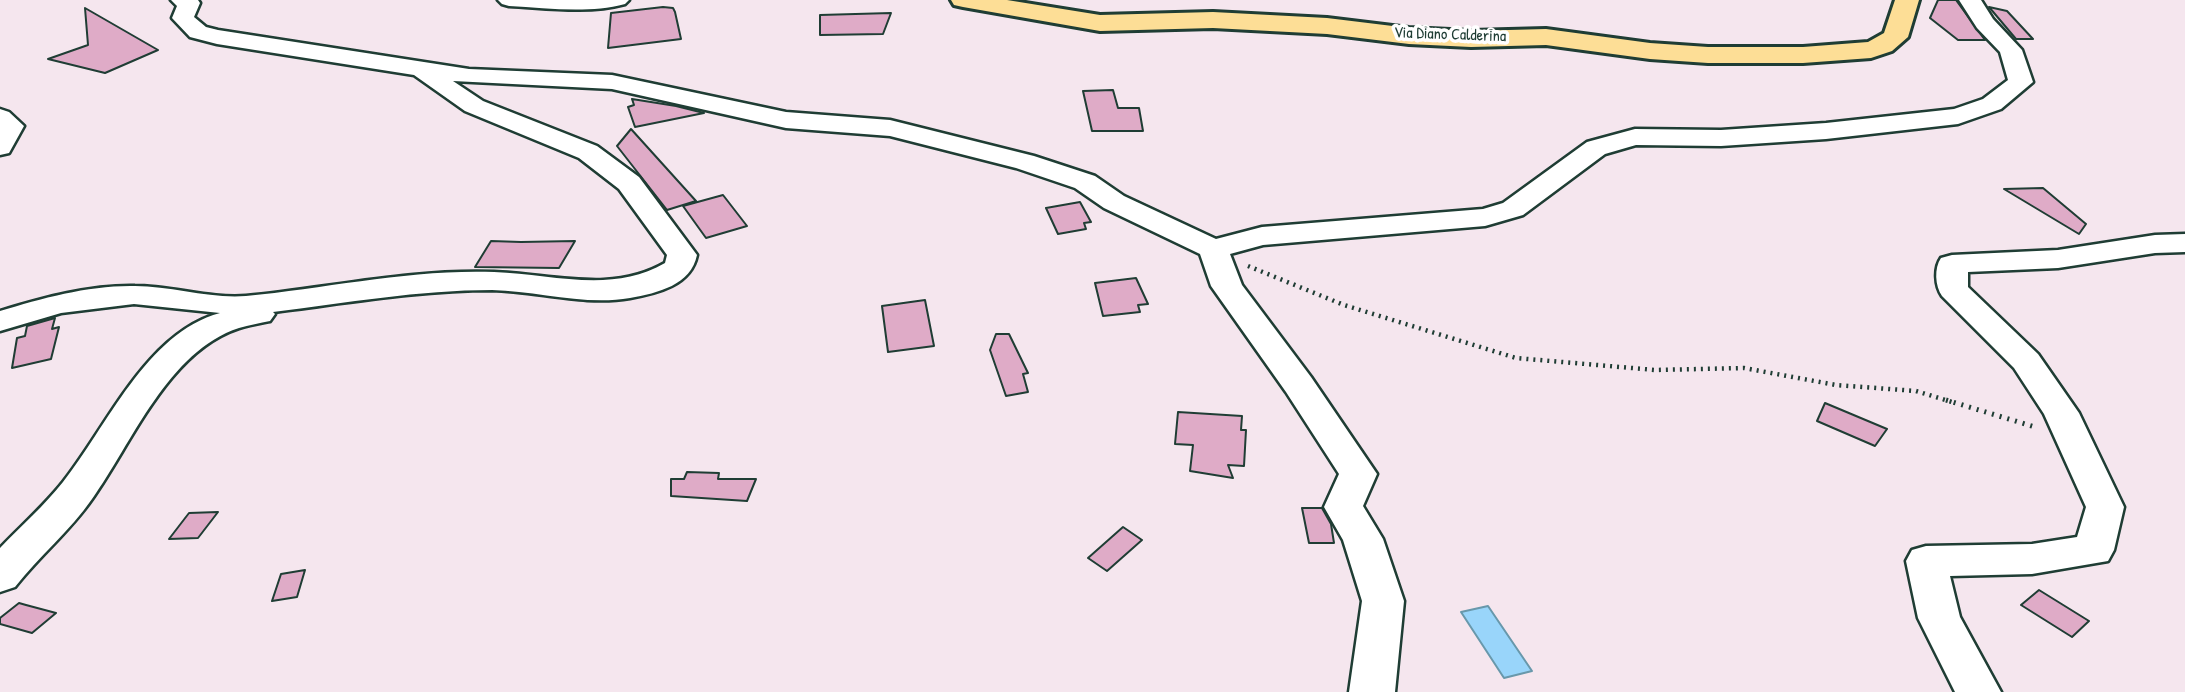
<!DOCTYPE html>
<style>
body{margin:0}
canvas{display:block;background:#f5e6ee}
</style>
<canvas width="2185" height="692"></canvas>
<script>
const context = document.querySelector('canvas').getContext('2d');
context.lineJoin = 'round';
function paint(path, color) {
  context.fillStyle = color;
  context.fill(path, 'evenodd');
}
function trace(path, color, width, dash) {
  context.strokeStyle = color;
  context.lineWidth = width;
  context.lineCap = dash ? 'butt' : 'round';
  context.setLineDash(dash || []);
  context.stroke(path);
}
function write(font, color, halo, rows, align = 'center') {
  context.font = font + ' "Patrick Hand",sans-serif';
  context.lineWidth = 7;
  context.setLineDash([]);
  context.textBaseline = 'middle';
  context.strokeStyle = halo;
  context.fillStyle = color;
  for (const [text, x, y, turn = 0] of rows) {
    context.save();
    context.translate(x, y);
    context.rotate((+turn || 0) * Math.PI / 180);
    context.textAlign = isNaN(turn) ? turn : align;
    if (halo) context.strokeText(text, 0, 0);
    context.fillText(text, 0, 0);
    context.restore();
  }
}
const water = new Path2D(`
 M1488 606 1532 671 1504 678 1461 612Z`);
const building = new Path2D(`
 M1938 0H1956L1985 40H1958L1930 18Z
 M663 7 673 8 675 12 681 39 608 48 611 13Z
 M1989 7 2007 11 2033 39H2016Z
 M85 8 158 50 105 73 48 59 88 45Z
 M891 13 883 34 820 35V15Z
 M1113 90 1118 108H1139L1143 131H1092L1083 91Z
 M632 99 676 106 704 113 635 127 628 107 634 105Z
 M631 129 696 201 667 210 617 146Z
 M2043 188 2086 224 2079 234 2004 189Z
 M723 195 747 226 706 238 683 206Z
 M1080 202 1091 222 1084 223 1086 229 1058 234 1046 208Z
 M491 241 521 242 575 241 559 268 475 267Z
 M1136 278 1148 304 1138 305 1140 312 1103 316 1095 283Z
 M925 300 934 346 888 352 882 306Z
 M55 318 52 329 59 327 51 359 12 368 17 338 25 336 27 326Z
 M996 334H1009L1028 373 1023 374 1028 392 1006 396 990 350Z
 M1825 403 1887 429 1875 446 1817 421Z
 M1178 412 1242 416 1241 430H1246L1244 466 1228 465 1233 478 1190 471 1193 445 1175 444Z
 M687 472 719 473 718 479H756L747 501 671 496V479H684Z
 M1302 508H1322L1331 524 1334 543H1309Z
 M218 512 198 538 169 539 189 513Z
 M1123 527 1142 540 1107 571 1088 558Z
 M305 570 297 597 272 601 281 574Z
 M2039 590 2089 621 2072 637 2021 605Z
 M19 603 26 605 56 613 32 633 0 624V618Z`);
const pathFar1 = new Path2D(`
 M1248 266 1344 305 1516 358 1655 370 1744 368 1836 385 1916 391 1952 402`);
const path = new Path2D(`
 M1946 400 2035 427`);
const minor = new Path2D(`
 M171 0H198L200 3 194 17 206 27 218 30 469 69 612 75 786 112 890 120 1034 156 1095 176 1124 196 1216 239 1262 227 1483 209 1503 203 1587 142 1635 129 1721 130 1826 123 1954 109 1983 99 2008 80 2000 52 1977 28 1959 0H1981L1993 19 2022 50 2033 82 2001 109 1958 124 1826 139 1721 146 1636 145 1605 154 1523 215 1485 226 1263 245 1230 254 1242 285 1311 377 1377 474 1363 506 1383 539 1404 601 1395 692H1349L1362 601 1343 540 1324 507 1339 474 1286 392 1211 286 1200 254 1104 208 1075 188 1016 168 890 136 786 128 612 89 453 81 483 101 597 146 639 177 697 255C691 285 658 293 630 298 585 306 537 291 492 290 419 290 346 303 273 312L275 314 270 321C260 323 249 325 239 328 168 351 132 443 92 499 70 531 39 556 15 587L0 592V548C21 526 44 506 63 482 107 427 146 333 220 313L134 304 61 313 0 331V311C43 298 90 285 135 286 172 286 210 299 246 296 328 288 411 269 494 272 552 274 612 294 665 263L667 255 619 189 579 158 465 111 414 75 217 44 190 37 172 18 177 6Z
 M498 0H629L625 4C587 14 548 8 509 6L502 4Z
 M0 109 9 112 24 126 9 153 0 155Z
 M2185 234V252L2155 253 2058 268 1968 272V287L2038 354 2079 413 2124 507 2114 550 2108 561 2032 574 1950 576 1960 617 2001 692H1955L1918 618 1906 561 1912 550 1926 546 2032 544 2077 537 2086 507 2044 414 2014 368 1942 296C1935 286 1934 268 1941 258L1952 255 2058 250 2155 235Z`);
const major = new Path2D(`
 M951 0H1007L1100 15 1213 12 1327 18 1409 28 1471 31 1546 29 1650 43 1708 47H1803L1868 42 1884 33 1895 0H1919L1908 37 1892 51 1871 58 1803 63H1708L1650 59 1546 45 1471 47 1409 44 1327 34 1213 28 1100 31 963 7 954 5Z`);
const farStreetnames = [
 ["Via Diano Calderina",1450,35,2]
];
paint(water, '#99d5fa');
trace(water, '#6898ab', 2);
paint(building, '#dfabc7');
trace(building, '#1f3d34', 2);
trace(minor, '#1f3d34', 5);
trace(major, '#1f3d34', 6);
trace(pathFar1, '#1f3d34', 4.5, [2, 5]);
trace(path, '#1f3d34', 5, [2, 6]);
paint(minor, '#fff');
paint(major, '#fdde96');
write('16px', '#1f3d34', '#fff', farStreetnames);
</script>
